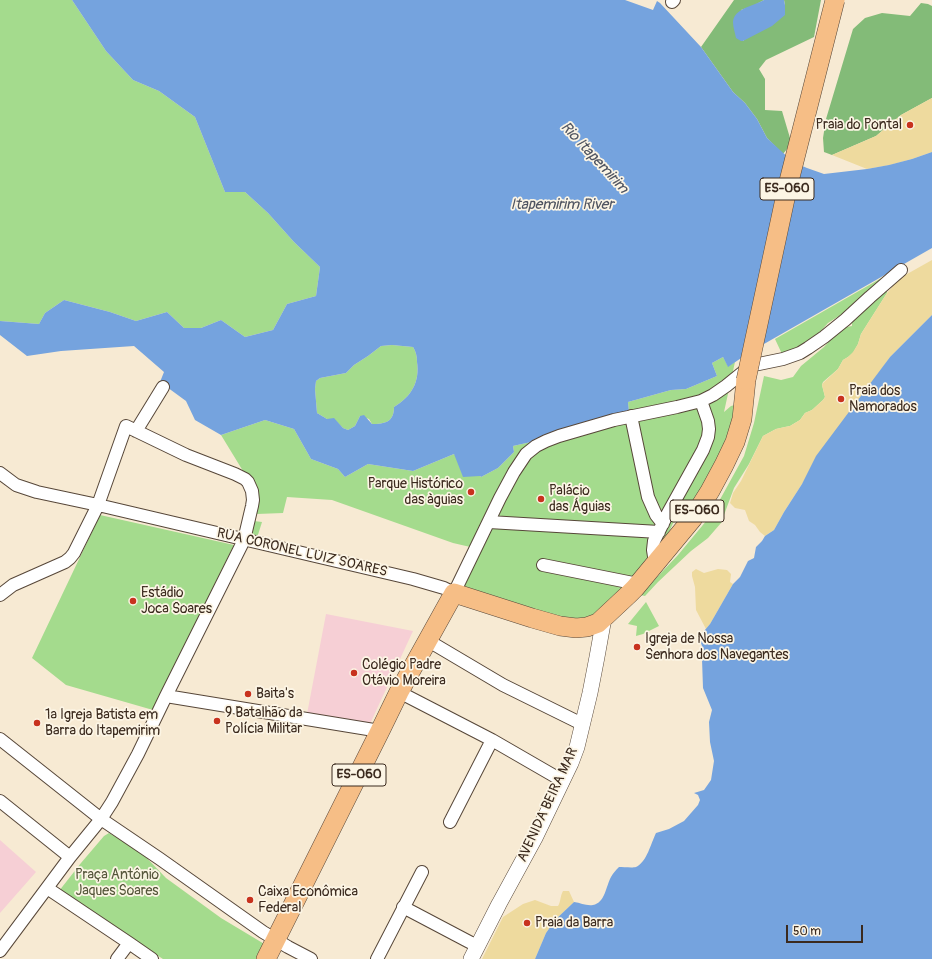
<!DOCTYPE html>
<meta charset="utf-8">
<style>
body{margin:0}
#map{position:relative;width:932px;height:959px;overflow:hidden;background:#f7ead3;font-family:Pangolin,sans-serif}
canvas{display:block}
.scale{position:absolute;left:786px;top:925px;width:77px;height:18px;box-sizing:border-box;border:2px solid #3b2a1e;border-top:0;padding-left:5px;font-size:12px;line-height:14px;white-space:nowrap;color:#3b2a1e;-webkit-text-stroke:3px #fcf5e5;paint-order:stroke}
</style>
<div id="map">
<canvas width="932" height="959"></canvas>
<div class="scale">50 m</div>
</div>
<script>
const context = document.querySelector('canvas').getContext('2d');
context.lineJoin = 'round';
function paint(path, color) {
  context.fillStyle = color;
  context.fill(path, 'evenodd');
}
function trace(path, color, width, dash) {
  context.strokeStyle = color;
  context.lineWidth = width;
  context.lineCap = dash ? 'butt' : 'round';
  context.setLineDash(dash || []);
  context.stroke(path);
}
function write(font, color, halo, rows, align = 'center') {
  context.font = font + ' Pangolin,sans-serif';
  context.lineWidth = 3.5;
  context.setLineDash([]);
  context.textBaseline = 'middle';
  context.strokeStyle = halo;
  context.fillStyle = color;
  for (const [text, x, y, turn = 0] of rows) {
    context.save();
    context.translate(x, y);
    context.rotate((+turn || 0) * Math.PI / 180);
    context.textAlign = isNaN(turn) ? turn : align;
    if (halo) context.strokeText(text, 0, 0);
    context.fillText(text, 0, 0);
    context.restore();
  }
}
const built = new Path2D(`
 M326 614 413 631 369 726 307 714Z
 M0 840 36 872 0 913Z`);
const green = new Path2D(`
 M0 0H72L106 51 133 80 159 91 195 117 225 192H245L268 213 294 242 320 267 316 296 287 304 273 330 245 337 221 320 201 328H184L167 312 136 321 110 312 64 300 45 313 39 324 0 321Z
 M899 268 904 274 828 323 810 343 782 354 775 339Z
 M885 290 887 291V293L861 334 858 344 853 353 848 357 843 360 838 369 823 382 822 385 825 397 823 400 812 410 805 413 800 420 790 426 785 427 776 429 763 436 749 464 734 488 721 523 708 538 691 551 658 582 645 596 640 595 678 555 712 514 744 456 754 423 764 376 781 380 793 377 801 366 824 347 834 336 846 327 852 326V321L868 305 872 304Z
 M392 345 413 347C416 352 417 356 417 362 420 382 411 397 394 407 394 422 385 424 372 424L369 419 360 416 355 426 348 430 343 428 334 419H327L317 413 315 389 316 381 320 378 346 373 354 365 368 356 381 346Z
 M723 357 728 366 735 362 724 412 731 406 735 405 729 446 685 514H682L679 510 655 563 598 623 550 616 457 593 479 549 453 543 332 500 287 497 283 513 257 514 256 487 243 471 221 435 265 420 294 429 311 459 338 469 345 477 368 464 413 471 454 454 481 477 498 468 514 452 513 446 531 442 629 412 628 402 671 390 686 389 717 376 712 363Z
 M100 515 234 545 153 710 66 685 32 658Z
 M254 521 262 522 257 538 248 536Z
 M646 602 659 626 643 634 636 636 637 626 628 624Z
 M109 833 140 851 166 878 221 918 266 945 259 959H163L59 891 81 863 104 836Z`);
const forest = new Path2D(`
 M734 0H764L753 6 741 10 743 41 785 5 784 0H821L814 37 766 60 759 69 765 79V110L782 111 790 138 795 139 783 154 767 138 757 119 745 103 733 92 701 47Z
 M921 3 928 4 932 6V98L901 115 876 136 832 155 824 152 823 138 826 119 853 29 865 18 882 13 910 16Z`);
const sand = new Path2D(`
 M932 98V152L912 159 890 165 867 169 832 155 876 136 901 115Z
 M932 260V315L890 357 802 484 784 512 774 530 765 536 760 532 755 525 749 521 745 510 735 508 730 503 733 493 741 481 763 436 776 429 785 427 790 426 800 420 805 413 812 410 823 400 825 397 822 385 823 383 838 369 843 360 848 357 853 352 858 344 861 334 873 315 887 293 900 278Z
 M696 569 704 573 718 569 727 570 731 574 730 582 733 584 710 624 706 629 696 610 695 587 692 576V572Z
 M563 891H569L574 902 555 920 546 933 535 959H482L503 917 523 904 535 900 551 906H558C561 901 560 896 563 891Z`);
const water = new Path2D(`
 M72 0H625L653 10 657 1 660 3 701 47 733 92 745 103 757 119 767 138 793 162 807 168 824 174 867 169 889 165 912 159 932 152V248L750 352 728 367 723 357 712 363 717 376 686 389 671 390 628 402 629 412 531 442 513 446 514 452 498 468 481 477 480 476 463 477 454 454 413 471 368 464 345 477 338 469 311 459 294 429 265 420 221 435 195 420 186 401 160 382 164 372 134 346 61 351 27 356 0 335V321L39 324 45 313 64 300 110 312 136 321 167 312 184 328H201L221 320 245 337 273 330 287 304 316 296 320 267 294 242 268 213 245 192H225L195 117 159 91 133 80 106 51ZM392 345 413 347C416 352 417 356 417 362 420 382 411 397 394 407 394 422 385 424 372 424L364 415 360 416 355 426 348 430 343 428 334 418 327 419 317 413 315 389 316 381 320 378 346 373 354 365 368 356 381 346Z
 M764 0H784L785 5V15L772 26 743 41H741L736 38C735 33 733 27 733 22 734 8 754 6 764 0Z
 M932 315V959H535L546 933 555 920 574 902C581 903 586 906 593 905 605 903 606 886 611 877 613 873 616 870 619 867 623 867 633 868 636 867 647 862 651 843 656 833L669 829 684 821 698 805 700 800 698 795 694 793 704 790 711 780 714 761 710 742 709 722 712 710 703 688 702 659 703 649 699 637 710 624 733 584 740 577 748 561 754 558 756 547 762 541 765 536 774 530 784 512 802 484 816 456 890 357Z`);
const minor = new Path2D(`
 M672 2 674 0
 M631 416 648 497 656 515 663 524
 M136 431 163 387
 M0 473 16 485 37 492 98 505 413 579 444 588 454 593 500 498 514 472 526 454 536 446 546 441 559 436 614 420 677 407 701 401 713 395 726 386 747 369 754 365 783 359 800 353 808 348 824 337 845 320 870 297 901 270
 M489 522 659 532
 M655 563 653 550 654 541 668 513 703 450 708 437 709 429 708 421 701 401
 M543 565 638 584
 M0 595 13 585 65 562 70 558 74 553 98 505 126 426 186 455 235 474 245 479 248 482 252 491 253 500 252 506 244 540 166 696 138 754 112 802 101 819 70 857 0 951
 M427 640 503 685 582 724
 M399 692 492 740 563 781
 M166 696 380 731
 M0 739 101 819 160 859 263 932 288 947 311 959
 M0 801 70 857
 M450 822 492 740
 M47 888 129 943 152 959
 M403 907 477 946
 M117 959 129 943
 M377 959 422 872`);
const tertiary = new Path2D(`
 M471 959 499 904 535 838 571 763 577 747 590 693 597 657 604 618`);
const primary = new Path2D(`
 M266 959 380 731 399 692 454 593 532 618 560 626 576 628 587 627 598 623 629 594 635 588 693 518 710 491 724 465 735 442 742 419 746 380`);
const primaryBridge = new Path2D(`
 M746 380 788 185 835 0`);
const markers = [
 [910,125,4,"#c8321e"],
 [841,399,4,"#c8321e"],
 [471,492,4,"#c8321e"],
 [541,499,4,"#c8321e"],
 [133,601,4,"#c8321e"],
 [637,647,4,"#c8321e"],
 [354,673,4,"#c8321e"],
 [248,694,4,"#c8321e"],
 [217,721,4,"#c8321e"],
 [37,723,4,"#c8321e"],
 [250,900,4,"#c8321e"],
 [527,923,4,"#c8321e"]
];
const shields = [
 [787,189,54],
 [697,511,54],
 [359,775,54]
];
const shieldNames = [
 ["ES-060",787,189],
 ["ES-060",697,511],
 ["ES-060",359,775]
];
const poiNames = [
 ["Praia do Pontal",902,125,"right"],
 ["Praia dos",849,391],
 ["Namorados",849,407],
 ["Parque Histórico",463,484,"right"],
 ["das àguias",463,500,"right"],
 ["Palácio",549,491],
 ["das Águias",549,507],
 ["Estádio",141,593],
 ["Joca Soares",141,609],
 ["Igreja de Nossa",645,639],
 ["Senhora dos Navegantes",645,655],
 ["Colégio Padre",362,665],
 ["Otávio Moreira",362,681],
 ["Baita's",256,694],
 ["9 Batalhão da",225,713],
 ["Polícia Militar",225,729],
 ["1ª Igreja Batista em",45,715],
 ["Barra do Itapemirim",45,731],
 ["Caixa Econômica",258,892],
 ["Federal",258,908],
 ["Praia da Barra",535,923]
];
const streetNames = [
 ["RUA CORONEL LUIZ SOARES",302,553,13],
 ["AVENIDA BEIRA MAR",548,805,-65]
];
const parkNames = [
 ["Praça Antônio",117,875],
 ["Jaques Soares",117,891]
];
const waterNames = [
 ["Rio Itapemirim",594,158,47],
 ["Itapemirim River",562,205]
];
paint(built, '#f6cfd5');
paint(green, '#a4db8d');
paint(forest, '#83bb78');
paint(sand, '#eeda9e');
paint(water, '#75a3de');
trace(minor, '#574739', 14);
trace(tertiary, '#574739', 16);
trace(primary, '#574739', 20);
trace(minor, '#fff', 12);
trace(tertiary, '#fff', 15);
trace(primary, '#f6be86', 19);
trace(primaryBridge, '#574739', 20, []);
trace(primaryBridge, '#f6be86', 19);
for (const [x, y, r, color] of markers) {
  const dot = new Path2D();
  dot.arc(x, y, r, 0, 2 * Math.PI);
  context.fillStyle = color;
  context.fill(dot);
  trace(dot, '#fcf5e5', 1.5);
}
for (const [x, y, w] of shields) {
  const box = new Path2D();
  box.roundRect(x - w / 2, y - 11, w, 22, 3);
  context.fillStyle = '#fcf5e5';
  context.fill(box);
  trace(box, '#3b2a1e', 1);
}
write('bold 13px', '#3b2a1e', null, shieldNames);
write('14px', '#3b2a1e', '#fcf5e5', poiNames, 'left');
write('14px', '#3b2a1e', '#fcf5e5', streetNames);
write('14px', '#55563a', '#fcf5e5', parkNames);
write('italic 15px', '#4f5461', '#fcf5e5', waterNames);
</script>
